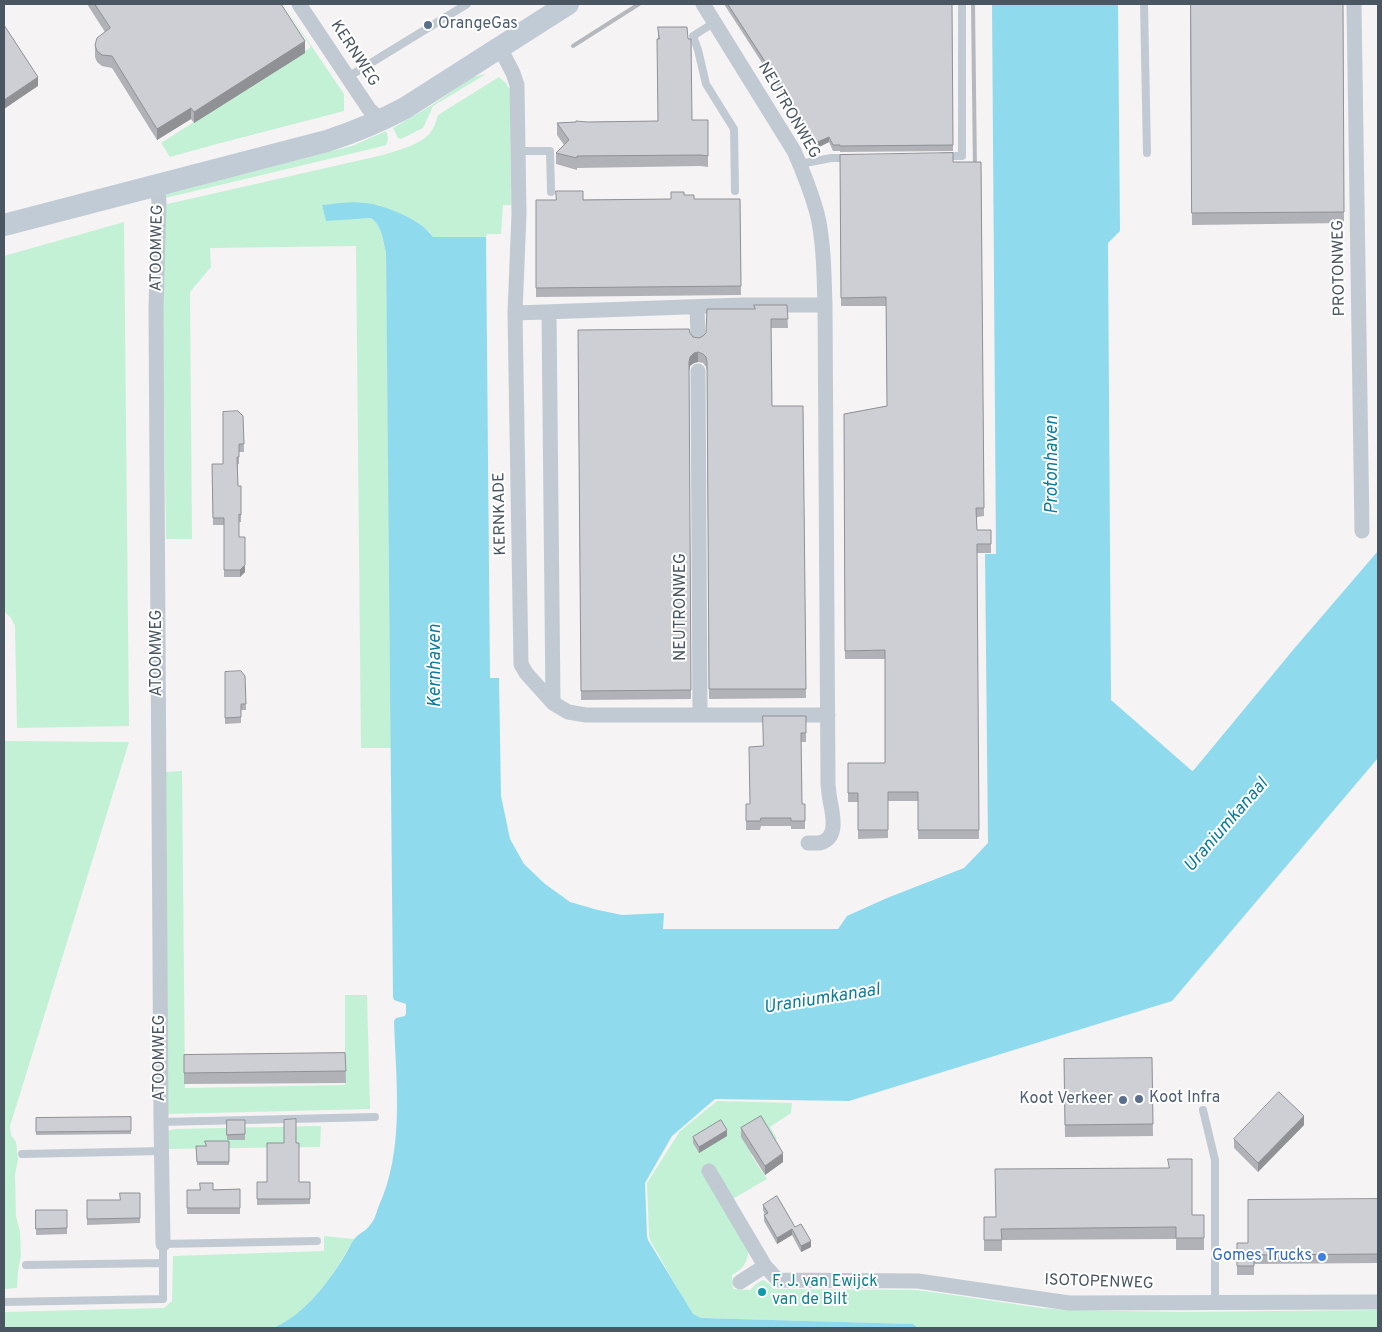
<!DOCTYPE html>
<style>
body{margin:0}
#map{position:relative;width:1382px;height:1332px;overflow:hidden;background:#f5f3f3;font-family:Overpass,sans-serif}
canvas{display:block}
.frame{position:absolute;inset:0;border:5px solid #4a5661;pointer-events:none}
</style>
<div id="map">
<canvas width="1382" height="1332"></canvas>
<div class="frame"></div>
</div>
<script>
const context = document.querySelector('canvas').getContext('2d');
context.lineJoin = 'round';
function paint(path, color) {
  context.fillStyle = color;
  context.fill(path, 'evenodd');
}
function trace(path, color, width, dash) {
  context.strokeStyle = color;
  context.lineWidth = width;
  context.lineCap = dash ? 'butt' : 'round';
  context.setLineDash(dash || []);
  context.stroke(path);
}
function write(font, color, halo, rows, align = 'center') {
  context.font = font + ' Overpass,sans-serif';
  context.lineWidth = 4;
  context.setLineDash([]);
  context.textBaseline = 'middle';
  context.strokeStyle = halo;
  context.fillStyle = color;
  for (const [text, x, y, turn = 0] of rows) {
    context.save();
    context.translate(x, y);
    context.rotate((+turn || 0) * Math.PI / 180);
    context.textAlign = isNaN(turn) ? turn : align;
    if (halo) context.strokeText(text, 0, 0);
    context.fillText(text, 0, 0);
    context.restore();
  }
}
const green = new Path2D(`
 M283 4 344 94V111L213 145 170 157 161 143 311 47Z
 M486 74 433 106 423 128 401 139 398 138 393 128 432 105 473 77Z
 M499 77 506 83 510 90 511 205H503L501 234H487L486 237 433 238 430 232 422 227 364 203 322 205 326 220 371 218C382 226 383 240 386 253L392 748H361L356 246 210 248 211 267 190 292 192 539H166L163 318V205L383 155C396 151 422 144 430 133 434 128 436 122 438 115Z
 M386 131C388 136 389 139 386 145L379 147 161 199 162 195 352 146Z
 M124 222 129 726 17 728 15 626 11 618 4 611V256Z
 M4 741 129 742 10 1126 11 1135 16 1142 18 1159 15 1175 16 1216 20 1232 21 1256 18 1271 17 1288 4 1289Z
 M182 771 185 1088 345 1085V995H367L370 1109 167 1114 166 772Z
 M717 1101 792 1103 791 1113 770 1127 777 1139 751 1155 767 1179 724 1204 748 1250C749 1261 742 1270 732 1275L733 1289 750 1290 756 1284 763 1280 770 1284 773 1289 916 1290 932 1292 1041 1308 1072 1310 1180 1312 1378 1310V1328H919L913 1324 701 1318 692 1314 650 1240 649 1235 647 1183 680 1131Z
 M321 1126 320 1147 167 1149V1131L175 1129Z
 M324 1236 354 1239C334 1273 311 1312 273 1328H4V1312L164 1308 172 1301 173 1256 324 1251Z`);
const water = new Path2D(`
 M992 4H1118L1120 231 1108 243 1111 700 1191 770 1193 771 1293 650 1378 551V758L1172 1001 849 1101 715 1099 672 1136 645 1183 647 1236 648 1240 693 1314 701 1318 913 1324 919 1328H273C306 1314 330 1280 348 1250 350 1246 352 1241 356 1237 360 1233 367 1230 370 1225 374 1221 376 1214 378 1208 405 1150 396 1084 394 1021L396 1018 405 1016 406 1013V1004L394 1000 393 997 386 253C383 240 382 226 371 218L326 221 322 205C336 204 351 201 365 203 385 205 422 220 433 237H486L490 678H499L501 796 510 839 524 864 545 884 570 902 598 910 622 915 664 913 663 929H838L847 916 887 898 964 868 988 843 985 554H996Z`);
const lane = new Path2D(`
 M1144 4 1147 153
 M715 22 693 36 698 50 706 84 734 129 735 191
 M348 77 467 4
 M518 151H550L551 192
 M943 156H962V4
 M800 164 831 158H849
 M1203 1110 1215 1160V1303
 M161 1122 375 1117
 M22 1154 162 1151
 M26 1265 163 1263
 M4 1302 163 1299V1244L317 1241`);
const street = new Path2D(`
 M299 4 369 109 382 121
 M703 4 794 151C803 171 811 192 817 213 824 242 824 275 825 305L828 785C829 791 829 798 831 805 833 817 838 838 820 843 817 843 812 843 808 843
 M1354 4 1362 531
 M500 48 513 73 517 85 519 214 515 313 521 664 526 673 553 703
 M157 185 159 202 156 308 161 1122 163 1244
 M697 307 698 338
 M549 312 553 703 568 712 586 715H700
 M515 313 743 305H825
 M698 371 700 715H828
 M709 1171 765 1266 778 1280 918 1281 1069 1303 1378 1302
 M740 1282 765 1266`);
const secondary = new Path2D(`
 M4 225 327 141C354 132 379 122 405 108L568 4`);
const rail = new Path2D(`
 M973 4 975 172
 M573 46 639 4`);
const wall = new Path2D(`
 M87 4H281L305 53 194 123 191 119 157 140 112 68 102 66 97 62 95 57V45L105 32Z
 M724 4H952L953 151 840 152V151H833L829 142 815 149 811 142H810L799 120Z
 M1190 4H1343L1344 223 1192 225Z
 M658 27 692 120H708V167L700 166 577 168V170L556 164V153L564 145 557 135V123L587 122 658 121Z
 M840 155 953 162H981L984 516 977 517V530H991V553H977L979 839H918V801H888V838L858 839V802H848V763H885V659H845L844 414 887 406 886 306H841Z
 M684 195 694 199H740L741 295 536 297V200L671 199Z
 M787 305 788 328H771L772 406H803L806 698 709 699 707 371 706 367 703 363 698 362 694 363 690 366 689 371 691 699 581 700 578 330 690 333 693 337 699 338Z
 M243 416 244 452H239V464H238V486H241V522H239V537L245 572 240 577H224V525H213L212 464H223Z
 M225 672 245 676 246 710H241V723L225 724Z
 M806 716V742H801L802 804H805V829H791V826H761L760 830H746V804H750L763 746Z
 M345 1053 346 1083 184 1084V1055Z
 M1152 1058 1153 1136 1065 1137 1064 1059Z
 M131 1117V1134L36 1135V1118Z
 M227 1120H245V1140H227Z
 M1304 1125 1258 1172 1234 1148V1139Z
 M741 1128 783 1162 765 1175 741 1137Z
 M727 1136 699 1153 693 1143V1137Z
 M229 1141V1165H197L196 1146H205Z
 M296 1143 299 1182H310V1204L257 1205V1182H267Z
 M240 1189V1214H187V1190Z
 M140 1193V1223L87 1225V1200H120Z
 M1378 1199V1263L1254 1264V1275H1237V1243H1248Z
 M763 1205 795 1227 811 1247 801 1252 792 1235 777 1244 764 1221V1215H765L763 1210Z
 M36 1210 67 1228V1234L36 1235Z
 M1204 1215V1250H1176V1239L1002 1240V1251H984V1217Z`);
const shadedWall = new Path2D(`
 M305 41V53L194 123V112Z
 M38 77V86L4 109V100Z
 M191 108V119L157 140V129Z
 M829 137V142L815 149V143Z
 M698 352V362L694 363 690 366 689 371V362L690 357 694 353Z
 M245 565V572L240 577V570Z
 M1304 1116V1125L1258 1172V1163Z
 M727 1130V1136L699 1153V1147Z
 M783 1153V1162L765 1175V1166Z
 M792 1229V1235L777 1244V1238Z
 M811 1241V1247L801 1252V1246Z`);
const building = new Path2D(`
 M95 4H281L305 41 194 112 191 108 157 129 112 56 102 55 97 51 95 45 97 38 110 28Z
 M728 4H952L953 145 840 146V145H833L829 137 815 143 811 136H810L799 114Z
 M1191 4H1343L1344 212 1192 213Z
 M4 25 38 77 4 100Z
 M658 27H687L688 39H691L692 120H708V156L700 155 577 156V158L556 153 569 140 557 123 576 122V121L587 122 658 121 657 39H659Z
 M953 153V162H981L984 508H976L977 530H991V544H977L979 830H918V792H888V830H858V793H848V763H885V650L845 651 844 414 887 406 886 297 841 298 840 155Z
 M556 191H583V200L671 199V192H684V195H694V199H740L741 286 536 288V200H556Z
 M754 305H787L788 319H771L772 406H803L806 689H709L707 362 706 357 703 354 698 352 694 353 690 357 689 362 691 690 581 691 578 330 689 329 690 333 693 337 699 338 703 336 706 333 707 309H755Z
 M238 411 243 416 244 444H239V457H237L238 486H241V515L239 514V537H245V565L240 570H224V518H213L212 464H223V412Z
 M241 671 245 676 246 704H241V717L225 718V672Z
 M763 716H806V733H801L802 804H805V821H791V818H761L760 821H746V804H750L749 747 763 746Z
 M345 1053 346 1071 184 1073V1055Z
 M1152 1058 1153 1124 1065 1125 1064 1059Z
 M1279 1092 1304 1116 1258 1163 1234 1139Z
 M761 1116 783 1153 765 1166 741 1128Z
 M131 1117V1131L36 1132V1118Z
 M296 1119V1143H299V1182H310V1199H257V1182H267V1143H284V1120Z
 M227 1120H245V1134L227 1135Z
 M721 1120 727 1130 699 1147 693 1137Z
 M205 1141H229V1162H197L196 1146H206Z
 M1168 1159H1192V1215H1204V1238H1176V1227L1001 1229 1002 1240H984V1217H996L995 1169 1169 1168Z
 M200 1183H213V1190L240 1189V1208H187V1190H200Z
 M120 1193H140V1218L87 1219V1200H120Z
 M777 1196 795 1227 801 1224 811 1241 801 1246 792 1229 777 1238 764 1215 768 1213 763 1205Z
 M1378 1199V1254L1254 1255V1266H1237V1243H1248V1200Z
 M36 1210H67V1228L36 1229Z`);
const markers = [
 [428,25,5,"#5c6f8a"],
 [1139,1099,5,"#5c6f8a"],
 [1123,1100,5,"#5c6f8a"],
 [1322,1257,5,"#3f7fe0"],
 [762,1292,5,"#0f9aa8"]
];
const serviceNames = [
 ["OrangeGas",438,25],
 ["Koot Infra",1149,1099],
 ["Koot Verkeer",1113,1100,"right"]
];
const streetNames = [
 ["KERNWEG",354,54,57],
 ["NEUTRONWEG",788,111,60],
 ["ATOOMWEG",158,248,-89],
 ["PROTONWEG",1340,268,-91],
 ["KERNKADE",501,514,-91],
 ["NEUTRONWEG",682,607,-90],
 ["ATOOMWEG",158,653,-90],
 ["ATOOMWEG",161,1058,-90],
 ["ISOTOPENWEG",1099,1283,2]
];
const shopNames = [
 ["Gomes Trucks",1312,1257]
];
const cultureNames = [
 ["F. J. van Ewijck",772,1283],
 ["van de Bilt",772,1301]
];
const waterNames = [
 ["Protonhaven",1053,465,-90],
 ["Kernhaven",436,666,-90],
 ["Uraniumkanaal",1227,826,-49],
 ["Uraniumkanaal",822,1000,-9]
];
paint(green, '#c3f1d5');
paint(water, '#90daee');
trace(lane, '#c1cad2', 8);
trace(street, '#c1cad2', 15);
trace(secondary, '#c1cbd6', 22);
trace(rail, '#b5b8bd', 4);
paint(wall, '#b0b2b7');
paint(shadedWall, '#909195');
paint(building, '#cdcfd5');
trace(building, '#909195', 1);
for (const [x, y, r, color] of markers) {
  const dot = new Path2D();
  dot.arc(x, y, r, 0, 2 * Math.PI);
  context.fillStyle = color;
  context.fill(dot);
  trace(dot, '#fff', 2);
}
write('16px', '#4e5e75', '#fff', serviceNames, 'left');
write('16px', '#4a5661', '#fff', streetNames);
write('16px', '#366cbe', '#fff', shopNames, 'right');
write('16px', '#0d838f', '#fff', cultureNames, 'left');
write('italic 18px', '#0c7c9b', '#fff', waterNames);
</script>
